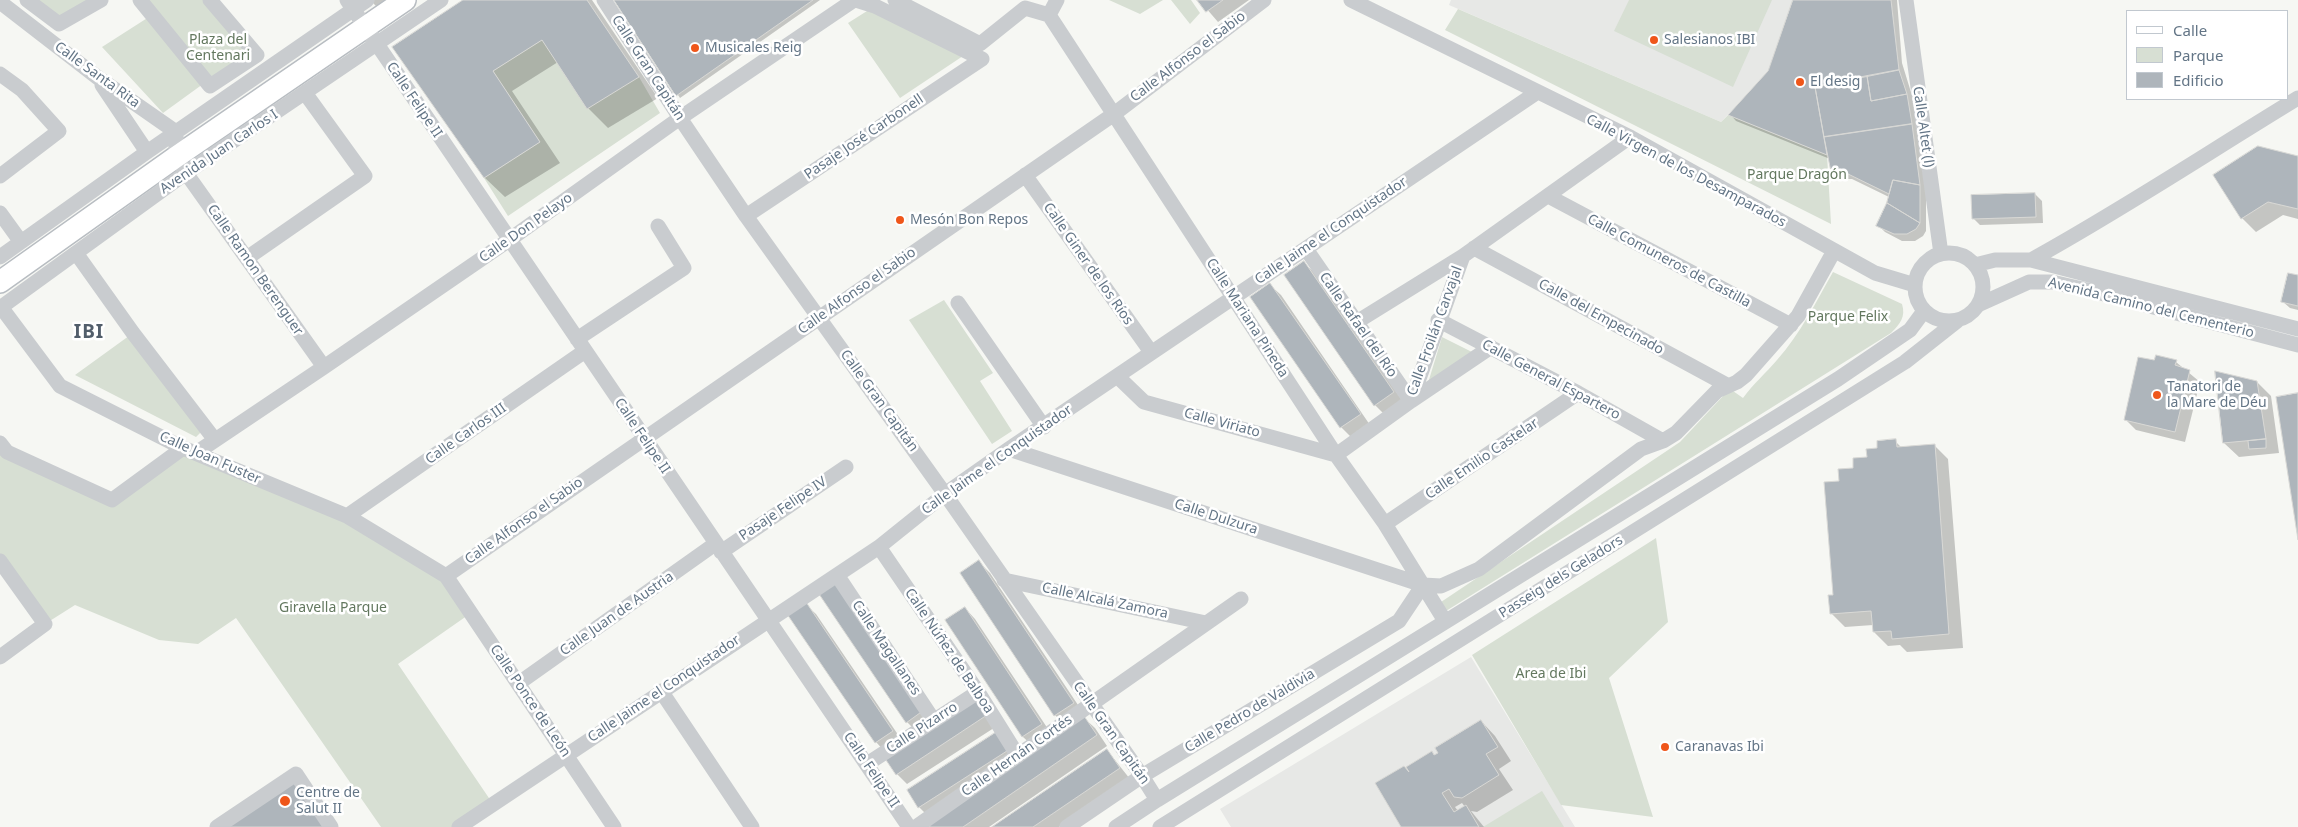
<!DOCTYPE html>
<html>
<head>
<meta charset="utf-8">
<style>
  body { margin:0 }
  #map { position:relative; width:2298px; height:827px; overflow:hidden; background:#f6f7f3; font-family:"Noto Sans",sans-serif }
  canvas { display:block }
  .legend { position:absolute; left:2126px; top:10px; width:162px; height:90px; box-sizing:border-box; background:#fff; border:1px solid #c1c8cf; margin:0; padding:6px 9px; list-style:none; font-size:15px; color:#637586 }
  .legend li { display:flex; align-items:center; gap:10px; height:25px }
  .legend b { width:25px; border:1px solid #c1c8cf }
</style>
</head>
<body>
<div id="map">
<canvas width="2298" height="827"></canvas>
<ul class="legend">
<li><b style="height:6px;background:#fff"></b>Calle</li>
<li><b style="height:14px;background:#d7dfd3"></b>Parque</li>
<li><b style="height:14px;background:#aeb5bb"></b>Edificio</li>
</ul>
</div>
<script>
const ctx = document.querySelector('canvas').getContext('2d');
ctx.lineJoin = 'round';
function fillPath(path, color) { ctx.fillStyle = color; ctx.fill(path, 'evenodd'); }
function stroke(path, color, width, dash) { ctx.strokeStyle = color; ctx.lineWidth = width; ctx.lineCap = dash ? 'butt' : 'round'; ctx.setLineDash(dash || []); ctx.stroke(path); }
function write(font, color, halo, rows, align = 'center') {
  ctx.font = font + ' "Noto Sans",sans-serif'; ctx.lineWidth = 5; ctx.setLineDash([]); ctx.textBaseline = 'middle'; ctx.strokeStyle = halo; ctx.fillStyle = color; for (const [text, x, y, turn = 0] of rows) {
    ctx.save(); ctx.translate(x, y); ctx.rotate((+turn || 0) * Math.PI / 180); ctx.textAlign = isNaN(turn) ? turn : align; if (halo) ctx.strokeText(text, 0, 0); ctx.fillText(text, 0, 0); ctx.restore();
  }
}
fillPath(new Path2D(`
  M 1451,0 L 1793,0 L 1768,71 L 1721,122 L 1449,5 Z
  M 1471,657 L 1575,827 L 1231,827 L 1220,809 Z`), '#e7e8e6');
fillPath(new Path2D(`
  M 33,0 L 93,0 L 59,21 Z
  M 144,0 L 210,0 L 257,55 L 214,84 Z
  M 1109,0 L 1163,0 L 1140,14 Z
  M 1171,0 L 1191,0 L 1200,13 L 1190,24 Z
  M 1629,0 L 1772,0 L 1733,87 L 1614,31 Z
  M 875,6 L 966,54 L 900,98 L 848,23 Z
  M 1458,9 L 1721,122 L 1728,115 L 1827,155 L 1831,224 L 1445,30 Z
  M 152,15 L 203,84 L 163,113 L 102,47 Z
  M 542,40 L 639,77 L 660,113 L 508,216 L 484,178 L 540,142 L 493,71 Z
  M 1833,272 L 1902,304 C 1906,317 1900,324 1891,333 L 1446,611 L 1441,602 L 1680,442 L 1724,395 L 1733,391 L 1743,398 C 1753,384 1766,373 1777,360 C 1800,334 1816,302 1833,272 Z
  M 944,300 L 993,373 L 980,381 L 1012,431 L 992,444 L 909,320 Z
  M 133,333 L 205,428 L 196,437 L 75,375 Z
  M 1442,337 L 1472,352 L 1428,383 Z
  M 0,443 L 112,500 L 183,448 L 347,516 L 446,576 L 471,613 L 398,664 L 493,804 L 459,827 L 381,827 L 236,618 L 198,644 L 159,640 L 75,605 L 45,624 L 0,560 Z
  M 1656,538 L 1668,622 L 1609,678 L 1653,817 L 1561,805 L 1472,655 Z
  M 1542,791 L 1564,827 L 1483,827 Z`), '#d7dfd3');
fillPath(new Path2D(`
  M 370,0 L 394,0 L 380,10 Z
  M 465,0 L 592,0 L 658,98 L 608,128 L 588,108 L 558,62 L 512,91 L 560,163 L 505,197 L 484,177 Z
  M 616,0 L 820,0 L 680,98 Z
  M 1199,0 L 1249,0 L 1218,22 Z
  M 1794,0 L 1897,0 L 1902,63 L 1914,102 L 1926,193 L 1926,231 L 1923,236 L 1915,241 L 1902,241 L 1885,232 L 1878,225 L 1889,197 L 1852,179 L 1839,179 L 1832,171 L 1830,159 L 1736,121 L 1730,114 L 1769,71 Z
  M 2298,157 L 2298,219 L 2283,215 L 2256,232 L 2242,218 Z
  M 2035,194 L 2042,201 L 2043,223 L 1980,225 L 1973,218 Z
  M 1304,263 L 1315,273 L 1404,403 L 1386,416 L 1375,405 L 1285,276 Z
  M 2298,277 L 2298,310 L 2290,308 L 2282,301 Z
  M 1270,285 L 1281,295 L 1370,425 L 1352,438 L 1341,427 Z
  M 2155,362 L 2176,362 L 2200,382 L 2185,442 L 2136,430 L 2125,419 Z
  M 2257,382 L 2271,396 L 2279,453 L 2239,457 L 2224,443 Z
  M 1895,441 L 1902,448 L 1934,445 L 1948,459 L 1963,648 L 1907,652 L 1900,645 L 1888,646 L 1874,632 L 1873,625 L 1845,627 L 1831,613 L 1834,596 L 1841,482 L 1879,449 Z
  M 979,562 L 990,573 L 1084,714 L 1066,726 L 1055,715 Z
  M 821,594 L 934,722 L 918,733 L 907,722 Z
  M 805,604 L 816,614 L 903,742 L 886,753 L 876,742 Z
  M 965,608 L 975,619 L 1052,735 L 1034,747 L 1023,737 L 946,621 Z
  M 975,699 L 997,726 L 907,784 L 897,774 Z
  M 1084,718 L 1095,728 L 1107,746 L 989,827 L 932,827 L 930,818 L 919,807 L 1009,743 L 1020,761 Z
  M 1481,721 L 1495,736 L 1511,761 L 1499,769 L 1513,790 L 1477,812 L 1471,811 L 1484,827 L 1403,827 L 1411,775 L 1432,753 L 1435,756 ZM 1462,803 L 1465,807 L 1458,811 L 1455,807 Z
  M 1107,750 L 1130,779 L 1059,827 L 994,827 Z`), '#0003');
const building = new Path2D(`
  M 463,0 L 587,0 L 639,77 L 587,109 L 542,40 L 493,71 L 540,142 L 484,178 L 392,47 Z
  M 614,0 L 813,0 L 676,96 Z
  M 1197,0 L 1223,0 L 1206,12 Z
  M 1793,0 L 1891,0 L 1899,70 L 1815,87 L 1827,155 L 1728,115 L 1768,71 Z
  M 1899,70 L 1907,94 L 1871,101 L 1867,76 Z
  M 1867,76 L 1871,101 L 1907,94 L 1912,124 L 1824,137 L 1815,87 Z
  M 1912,124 L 1920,185 L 1893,180 L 1889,194 L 1844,172 L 1831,172 L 1824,137 Z
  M 2258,146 L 2298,156 L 2298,209 L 2268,202 L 2241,219 L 2213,175 Z
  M 1893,180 L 1920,185 L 1920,223 L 1887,203 Z
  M 2035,193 L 2036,217 L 1972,219 L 1971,195 Z
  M 1887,203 L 1920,223 L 1916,229 L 1907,234 L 1894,234 L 1876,226 Z
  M 1304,261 L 1394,392 L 1374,406 L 1284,275 Z
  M 2288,273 L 2298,275 L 2298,306 L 2281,302 Z
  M 1270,283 L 1361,414 L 1340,428 L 1250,297 Z
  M 2156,355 L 2177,360 L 2175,365 L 2190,370 L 2175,432 L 2124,420 L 2138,357 L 2154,360 Z
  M 2215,371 L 2257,381 L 2266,439 L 2223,443 Z
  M 2298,393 L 2298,540 L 2276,397 Z
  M 1896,439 L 1897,447 L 1935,444 L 1949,634 L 1892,639 L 1891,631 L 1873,632 L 1871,611 L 1830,614 L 1828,595 L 1833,595 L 1824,482 L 1839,481 L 1838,469 L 1853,468 L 1853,458 L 1867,457 L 1866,449 L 1877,448 L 1877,441 Z
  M 2266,439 L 2266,448 L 2249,449 L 2248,441 Z
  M 979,560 L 1074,703 L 1054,716 L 960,573 Z
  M 837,582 L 924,710 L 906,723 L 819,594 Z
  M 806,602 L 893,731 L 875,743 L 787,614 Z
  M 965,607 L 1042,724 L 1022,737 L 945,620 Z
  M 976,698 L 987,715 L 896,775 L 884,757 Z
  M 1084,716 L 1097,735 L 963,827 L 930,827 L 928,823 Z
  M 1481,720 L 1498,747 L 1486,754 L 1499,775 L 1462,798 L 1454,797 L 1449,789 L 1442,793 L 1454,812 L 1466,805 L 1479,827 L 1401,827 L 1375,783 L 1404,766 L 1409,772 L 1406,767 L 1432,751 L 1434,755 L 1438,753 L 1435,748 Z
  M 998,731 L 1010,749 L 918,808 L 907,790 Z
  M 1107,749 L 1120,768 L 1033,827 L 992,827 Z
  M 296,774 L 331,827 L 217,827 Z`);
fillPath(building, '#aeb5bb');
stroke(building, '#d8d8d5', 1);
const secondary = new Path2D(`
  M 0,282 L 176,157 L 405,0`);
stroke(secondary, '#b8bdc2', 24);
stroke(new Path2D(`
  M 27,0 L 59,24 L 101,0
  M 140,0 L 210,86 L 257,55 L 210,0
  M 347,0 L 909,827
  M 604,0 L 680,118 L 746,216 L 945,494 L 1142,776 L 1157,800
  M 856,0 L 875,6 L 982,59
  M 895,0 L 980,44 L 1025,8 L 1049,15
  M 1351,0 L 1630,137 L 1875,273 L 1915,285
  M 1906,0 L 1941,254
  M 0,2 L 97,77 L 176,132 L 176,157 L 186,173 L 324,367
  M 1049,15 L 1336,455 L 1385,524 L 1445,621
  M 1049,15 L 1057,0
  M 0,74 L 22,90 L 59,131 L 0,176
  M 102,85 L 147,152
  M 1025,175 L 1151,352
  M 1548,196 L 1791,325
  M 0,213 L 21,242
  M 746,216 L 982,59
  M 1474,248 L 1727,385
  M 1306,249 L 1411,401 L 1491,347
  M1915 287a34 34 0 1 1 68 0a34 34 0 1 1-68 0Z
  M 76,253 L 133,333 L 215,440
  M 0,257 L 147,152 L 367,0
  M 247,258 L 365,176 L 305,93
  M 2031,260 C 2122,210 2209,152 2298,98
  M 1975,265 L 1995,260 L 2031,260 L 2298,329
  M 958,303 L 1044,427
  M 1978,305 L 2029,282 L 2052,282 L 2104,294 L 2298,345
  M 1,307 L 60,386 L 183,448 L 347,516 L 446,576 L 614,827
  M 0,308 L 186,173 L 441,0
  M 1438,320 L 1578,393 L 1663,441
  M 1355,323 L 1463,256
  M 577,339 L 684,268 L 658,226
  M 1117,376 L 1144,402 L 1336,455 L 1411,401 L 1463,256 L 1630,137
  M 0,443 L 7,452 L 112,500 L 183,448
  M 1009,449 L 1423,585 L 1441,586 L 1479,569 L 1641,449 L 1663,441 L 1676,433 L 1717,391 L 1737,382 L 1746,375 L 1798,316 L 1834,251
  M 196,453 L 324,367 L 509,240 L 680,118 L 854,0
  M 347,516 L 585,351
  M 1385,524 L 1578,393
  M 879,547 L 978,692 L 1018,756
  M 721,552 L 846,467
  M 0,561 L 45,624 L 0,657
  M 837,575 L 934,721
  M 446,576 L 1114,114 L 1264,0
  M 1004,580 L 1206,623
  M 519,683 L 715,544
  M 661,691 L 752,827
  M 867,764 L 978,692
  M 217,827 L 296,774 L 331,827
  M 459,827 L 879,547 L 945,494 L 1009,449 L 1536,93
  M 916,827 L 1241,599
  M 1067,827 L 1142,776 L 1399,621 L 1423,585
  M 1116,827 L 1157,800 L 1838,379 L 1910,330 L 1924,311
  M 1160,827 L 1905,362 L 1957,321`), '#c9cccf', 15);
stroke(secondary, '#fff', 21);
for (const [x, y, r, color] of [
  [1654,40,5,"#ef561a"],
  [695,48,5,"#ef561a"],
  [1800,82,5,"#ef561a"],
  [900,220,5,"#ef561a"],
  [2157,395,5,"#ef561a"],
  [1665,747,5,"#ef561a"],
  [285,801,6,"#ef561a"]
]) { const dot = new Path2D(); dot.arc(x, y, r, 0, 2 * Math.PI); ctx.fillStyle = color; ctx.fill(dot); stroke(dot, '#fff', 2); }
write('14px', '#63785f', '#fff', [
  ["Plaza del",218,40],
  ["Centenari",218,56],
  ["Parque Dragón",1797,175],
  ["Parque Felix",1848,317],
  ["Giravella Parque",333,608],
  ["Area de Ibi",1551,674]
]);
write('14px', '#637586', '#fff', [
  ["Salesianos IBI",1664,40],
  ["Musicales Reig",705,48],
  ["El desig",1810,82],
  ["Mesón Bon Repos",910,220],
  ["Tanatori de",2167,387],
  ["la Mare de Déu",2167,403],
  ["Caranavas Ibi",1675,747],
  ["Centre de",296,793],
  ["Salut II",296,809]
], 'left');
write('14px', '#637586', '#fff', [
  ["Calle Alfonso el Sabio",1188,57,-37],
  ["Calle Gran Capitán",648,68,57],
  ["Calle Santa Rita",97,75,36],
  ["Calle Felipe II",414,100,56],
  ["Calle Altet (l)",1923,127,82],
  ["Pasaje José Carbonell",864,137,-34],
  ["Avenida Juan Carlos I",219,152,-34],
  ["Calle Virgen de los Desamparados",1686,171,28],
  ["Calle Don Pelayo",526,228,-35],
  ["Calle Jaime el Conquistador",1331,231,-34],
  ["Calle Comuneros de Castilla",1669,261,28],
  ["Calle Giner de los Ríos",1088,264,55],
  ["Calle Ramon Berenguer",255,270,55],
  ["Calle Alfonso el Sabio",857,291,-35],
  ["Avenida Camino del Cementerio",2151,308,14],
  ["Calle del Empecinado",1601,317,29],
  ["Calle Mariana Pineda",1247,318,57],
  ["Calle Rafael del Río",1358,325,55],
  ["Calle Froilán Carvajal",1435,331,-70],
  ["Calle General Espartero",1551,380,28],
  ["Calle Gran Capitán",879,401,54],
  ["Calle Viriato",1222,423,15],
  ["Calle Carlos III",466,434,-35],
  ["Calle Felipe II",642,436,56],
  ["Calle Joan Fuster",210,458,24],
  ["Calle Emilio Castelar",1482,459,-34],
  ["Calle Jaime el Conquistador",997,460,-35],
  ["Pasaje Felipe IV",783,509,-34],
  ["Calle Dulzura",1216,517,18],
  ["Calle Alfonso el Sabio",524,521,-35],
  ["Passeig dels Geladors",1561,577,-32],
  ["Calle Alcalá Zamora",1105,601,12],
  ["Calle Juan de Austria",617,614,-35],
  ["Calle Magallanes",886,648,56],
  ["Calle Núñez de Balboa",949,651,56],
  ["Calle Jaime el Conquistador",664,689,-34],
  ["Calle Ponce de León",530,701,56],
  ["Calle Pedro de Valdivia",1250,711,-31],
  ["Calle Pizarro",922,728,-33],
  ["Calle Gran Capitán",1111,733,55],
  ["Calle Hernán Cortés",1017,756,-35],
  ["Calle Felipe II",871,770,56]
]);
ctx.letterSpacing = '1px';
write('bold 19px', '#525e6b', '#fff', [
  ["IBI",89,333]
]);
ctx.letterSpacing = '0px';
</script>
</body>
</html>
